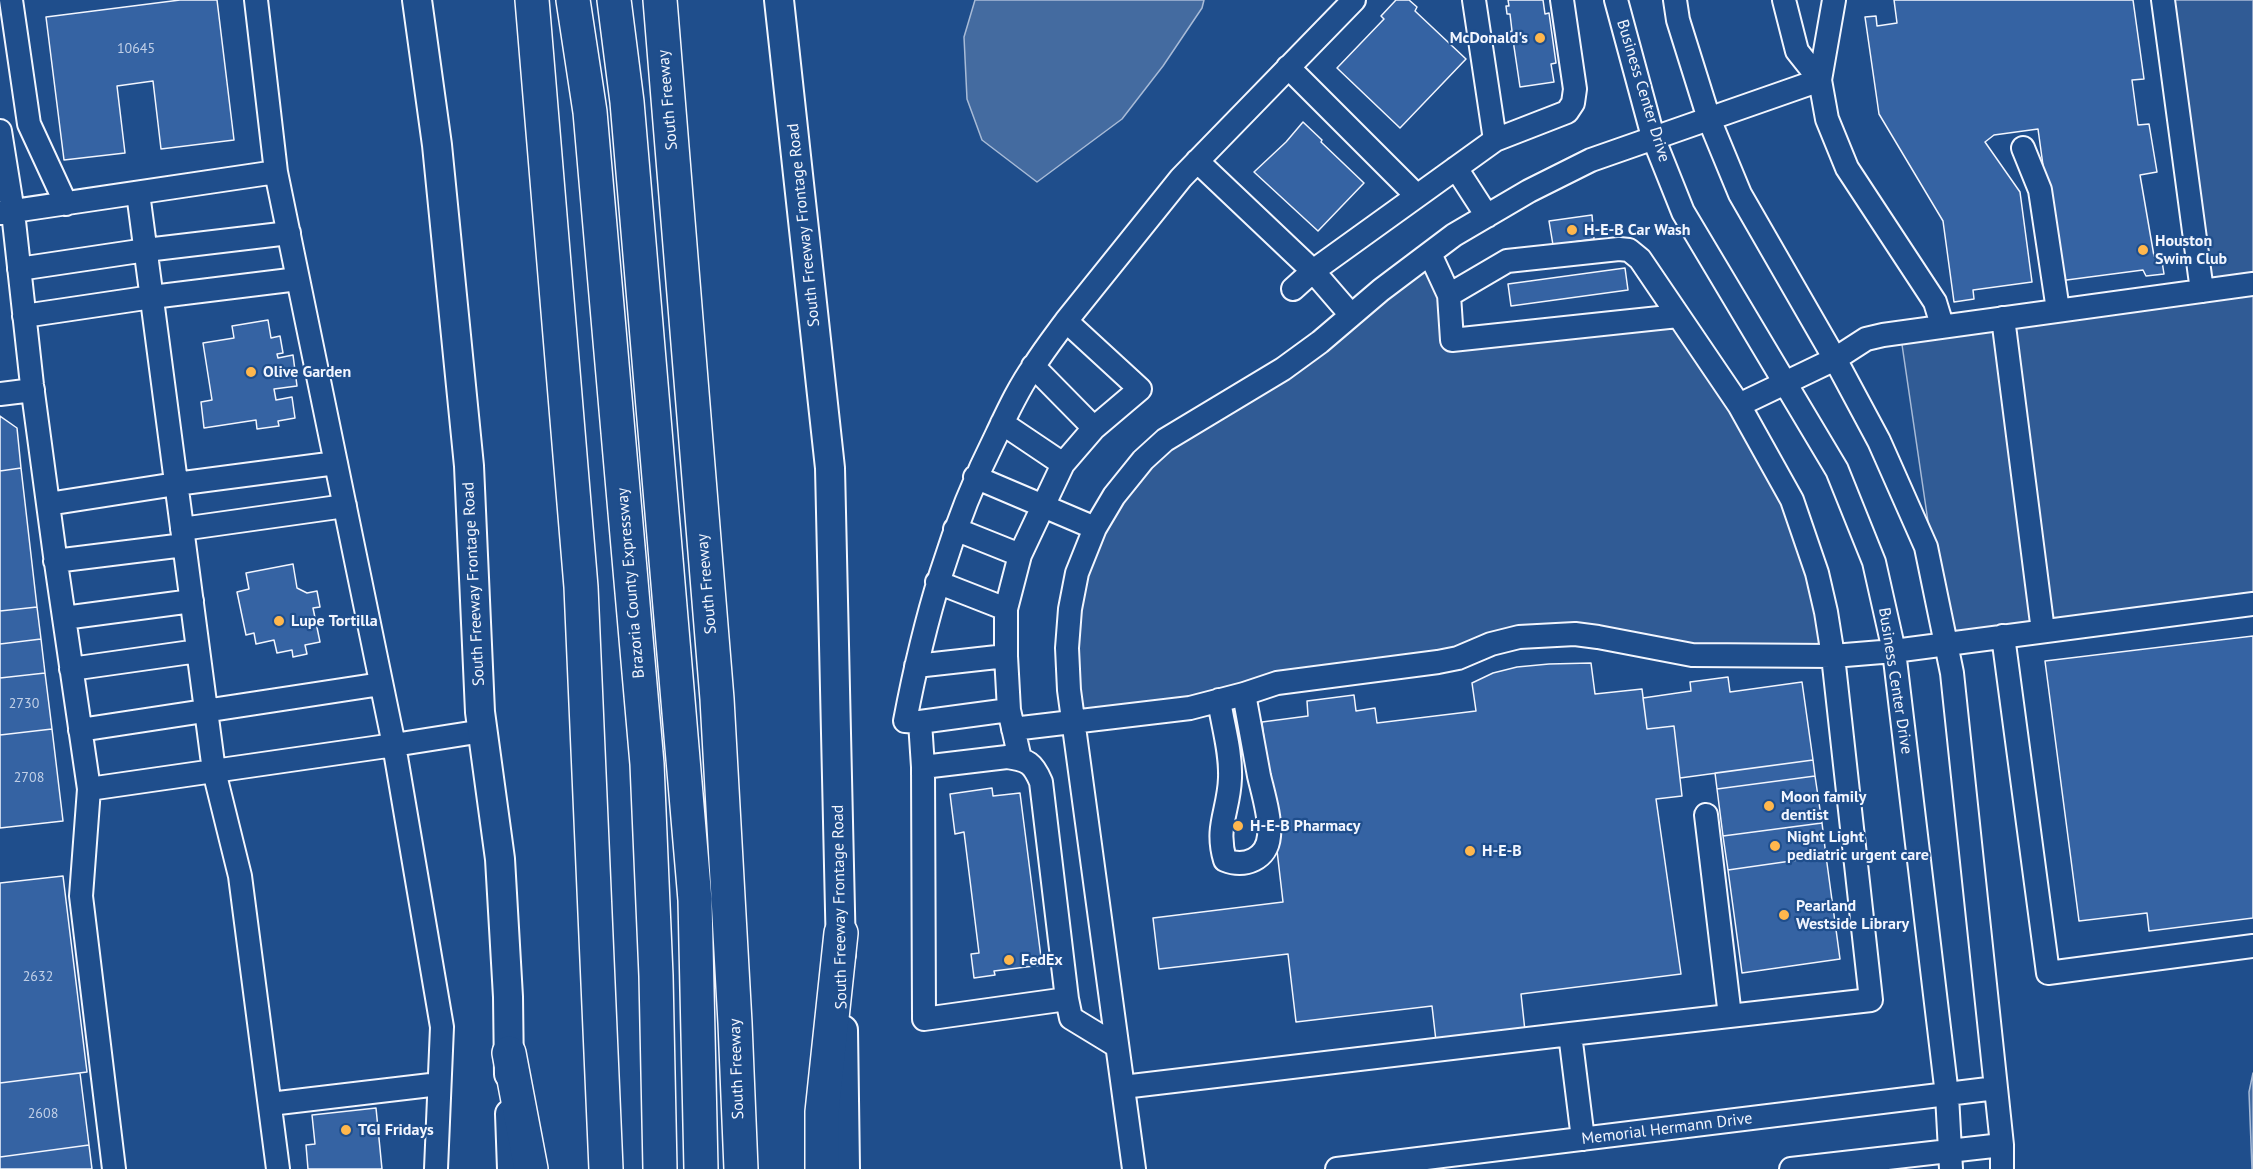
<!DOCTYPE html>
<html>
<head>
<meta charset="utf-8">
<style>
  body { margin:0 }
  canvas { display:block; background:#1f4e8c }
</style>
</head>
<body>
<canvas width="2253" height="1169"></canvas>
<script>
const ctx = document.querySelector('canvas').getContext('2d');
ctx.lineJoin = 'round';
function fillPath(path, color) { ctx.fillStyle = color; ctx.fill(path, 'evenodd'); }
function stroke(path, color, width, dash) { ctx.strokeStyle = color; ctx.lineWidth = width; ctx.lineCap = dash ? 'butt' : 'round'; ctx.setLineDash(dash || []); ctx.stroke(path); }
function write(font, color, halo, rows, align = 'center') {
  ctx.font = font + ' "PT Sans",sans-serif'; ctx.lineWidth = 4.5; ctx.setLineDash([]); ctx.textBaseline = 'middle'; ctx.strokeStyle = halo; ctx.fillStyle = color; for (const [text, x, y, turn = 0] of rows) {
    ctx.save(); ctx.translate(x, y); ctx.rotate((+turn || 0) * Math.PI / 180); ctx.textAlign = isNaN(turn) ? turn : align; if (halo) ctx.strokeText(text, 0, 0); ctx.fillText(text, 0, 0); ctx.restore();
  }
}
const built = new Path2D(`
  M 2164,0 L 2253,0 L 2253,604 L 1946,644 L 1900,331 L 2202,291 Z
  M 1430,254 L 1453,340 L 1678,316 L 1792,500 L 1833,656 L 1519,637 L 1074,722 L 1070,609 L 1095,528 L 1165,440 Z`);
fillPath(built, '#305b95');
stroke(built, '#a8bbd7', 1.5);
const water = new Path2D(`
  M 975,0 L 1204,0 L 1202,8 L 1163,66 L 1122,119 L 1037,182 L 982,140 L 967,99 L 964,37 Z
  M 2253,1073 L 2253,1169 L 2252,1169 L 2249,1092 Z`);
fillPath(water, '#446ba0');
stroke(water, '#a8bbd7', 1.5);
const building = new Path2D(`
  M 180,0 L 217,0 L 234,140 L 161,149 L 153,81 L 117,86 L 125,153 L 64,160 L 46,17 Z
  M 1396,0 L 1409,0 L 1417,7 L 1415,11 L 1466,59 L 1400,128 L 1337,68 L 1384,19 L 1381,16 Z
  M 1508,0 L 1543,0 L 1545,14 L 1549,13 L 1556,63 L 1551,64 L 1554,82 L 1520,87 L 1513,40 L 1510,40 L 1509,32 L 1512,31 L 1510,14 L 1507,14 L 1506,6 L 1509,6 Z
  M 1894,0 L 2133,0 L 2144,79 L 2132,80 L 2138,125 L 2149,124 L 2157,172 L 2140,175 L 2154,256 L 2161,255 L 2164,274 L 2146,276 L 2143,270 L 2059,281 L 2038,129 L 1994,135 L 1985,142 L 2020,192 L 2032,282 L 1973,290 L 1974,299 L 1954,302 L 1943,221 L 1879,114 L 1865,17 L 1876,16 L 1877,26 L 1897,23 Z
  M 1303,122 L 1322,140 L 1321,142 L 1364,183 L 1318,231 L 1254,172 L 1286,142 Z
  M 1592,215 L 1594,239 L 1553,245 L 1549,221 Z
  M 1625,268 L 1628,290 L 1511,306 L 1508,284 Z
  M 268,320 L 271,338 L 280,336 L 283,353 L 277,354 L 278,358 L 293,355 L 297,386 L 274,389 L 276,400 L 292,397 L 295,418 L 278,421 L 279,426 L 257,429 L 256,420 L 204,428 L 201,402 L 212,400 L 203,343 L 234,338 L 232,326 Z
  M 0,416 L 17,428 L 21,468 L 0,471 Z
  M 21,468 L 37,607 L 0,611 L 0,471 Z
  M 293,564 L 297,588 L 307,593 L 317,591 L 320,607 L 313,608 L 320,642 L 305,645 L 307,654 L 293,657 L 292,650 L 277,653 L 274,640 L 256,644 L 254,633 L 246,635 L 237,592 L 249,589 L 246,573 Z
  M 37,607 L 41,639 L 0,644 L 0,611 Z
  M 2253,636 L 2253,918 L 2149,931 L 2147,913 L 2079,921 L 2045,661 Z
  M 41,639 L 45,673 L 0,678 L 0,644 Z
  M 1591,663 L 1595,694 L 1642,689 L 1647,729 L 1674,726 L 1682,796 L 1656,799 L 1681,974 L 1521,994 L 1525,1031 L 1436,1041 L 1432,1006 L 1296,1022 L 1288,954 L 1159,969 L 1153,918 L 1283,902 L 1262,722 L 1308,716 L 1307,701 L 1354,695 L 1356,711 L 1375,708 L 1377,723 L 1476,711 L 1472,683 L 1493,673 L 1517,667 L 1549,664 Z
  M 45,673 L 52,729 L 0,735 L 0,678 Z
  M 1728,677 L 1730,692 L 1802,682 L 1813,760 L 1680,778 L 1674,726 L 1647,729 L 1643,698 L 1691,691 L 1690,682 Z
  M 52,729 L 63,821 L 0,828 L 0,735 Z
  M 1813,760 L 1815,776 L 1717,789 L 1715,773 Z
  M 1815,776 L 1822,823 L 1723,836 L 1717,789 Z
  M 992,788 L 993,796 L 1020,793 L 1042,965 L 994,971 L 995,975 L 974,978 L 971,954 L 979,953 L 964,832 L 955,834 L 950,794 Z
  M 1822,823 L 1826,856 L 1728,870 L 1723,836 Z
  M 1826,856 L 1840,959 L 1742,973 L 1728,870 Z
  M 63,876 L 87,1072 L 0,1083 L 0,883 Z
  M 80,1073 L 89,1145 L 0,1157 L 0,1083 Z
  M 376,1108 L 382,1169 L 308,1169 L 306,1145 L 315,1144 L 312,1115 Z
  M 89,1145 L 92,1169 L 0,1169 L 0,1157 Z`);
fillPath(building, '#3563a3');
stroke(building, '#f2f6ff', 1.5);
const minor = new Path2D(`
  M 11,0 L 29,124 L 66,204
  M 1474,0 L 1495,140
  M 1616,0 L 1653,137 L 1683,212 L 1837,470 L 1874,562 L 1894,651 L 1947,1095 L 1951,1169
  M 1675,0 L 1678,20 L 1709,119 L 1740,194 L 1835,359 L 1879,441 L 1926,547 L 1952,673 L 1996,1088 L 2002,1145 L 2002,1169
  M 1834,0 L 1820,80 L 1827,119 L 1847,168 L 1935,302 L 1942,325
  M 2163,0 L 2202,291
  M 1288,67 L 1417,196
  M 0,131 L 13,212 L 32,385 L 55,556 L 89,789 L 81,896 L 114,1169
  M 2023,148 L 2040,190 L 2058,310
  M 1197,161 L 1313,271 L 1351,315
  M 1456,168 L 1487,216
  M 138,193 L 214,771 L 240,876 L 278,1169
  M 0,213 L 276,172
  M 1430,254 L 1449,295 L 1452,340 L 1678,316
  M 19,269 L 146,250 L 289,233
  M 1293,289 L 1313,271 L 1495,140 L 1567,112 L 1573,103 L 1575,89 L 1562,0
  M 1449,295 L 1507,261 L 1619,249 L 1629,250 L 1640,259 L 1739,405 L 1792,500 L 1817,573 L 1826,612 L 1833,656 L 1871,1000 L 1570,1034 L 1583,1139
  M 24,316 L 152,297 L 298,279
  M 2003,318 L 2043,631
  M 1066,321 L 1181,178 L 1354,0
  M 1033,366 L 1094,428
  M 0,394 L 33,390
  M 1739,405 L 1835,359 L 1866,339 L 1883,335 L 2253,284
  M 1002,423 L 1063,464
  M 975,477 L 1095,528
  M 48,504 L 176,484 L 336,463
  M 182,529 L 345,506
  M 955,529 L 1020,555
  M 55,561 L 184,545
  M 937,582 L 1006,609
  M 64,618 L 192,601
  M 2003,636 L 2048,973 L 2253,946
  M 916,666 L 1006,656
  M 71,669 L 198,651
  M 1219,700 C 1223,727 1231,751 1230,778 C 1229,811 1215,826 1225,860 C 1245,868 1267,859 1269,836 C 1271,819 1263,793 1259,776 C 1254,749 1249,721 1244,694
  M 1009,710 L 920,722 L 905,721 C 924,621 951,525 997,434 C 1008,411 1019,387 1034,366 C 1044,350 1055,336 1066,321 L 1140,389 L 1094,428 L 1063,464 L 1020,555 L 1006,609 L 1006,656 L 1009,710 L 1020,759
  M 920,722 L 923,767 L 924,1019 L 1067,999
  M 1013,729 L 1190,708 L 1244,694 L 1277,683 L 1438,662 L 1458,658 L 1491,644 L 1519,637 L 1575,634 L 1598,637 L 1692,655 L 1833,656 L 1894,651 L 2253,604
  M 80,730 L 381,684
  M 923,767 L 1007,757 C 1028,760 1033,763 1041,782 L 1067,999 L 1071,1018 L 1117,1046
  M 89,789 L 394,745 L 276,172 L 256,0
  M 1706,815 L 1730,1016
  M 1123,1087 L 1570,1034
  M 270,1104 L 439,1084
  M 436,1169 L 442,1027 L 394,745 L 483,731
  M 1134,1169 L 1069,690 L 1067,648 L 1070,609 L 1077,573 L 1095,528 L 1114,496 L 1143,460 L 1165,440 L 1283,369 L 1320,342 L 1381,290 L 1454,235 L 1529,191 L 1591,160 L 1820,80 L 1797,51 L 1784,0
  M 1337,1169 L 1996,1088
  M 1791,1169 L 2002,1145`);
const major = new Path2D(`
  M 417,0 L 437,145 L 469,466 L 480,712 L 500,859 L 508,997 L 509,1074
  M 779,0 L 830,468 L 841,954
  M 843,1030 L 845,1169
  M 510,1114 L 512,1169`);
const highway = new Path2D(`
  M 532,0 L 581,587 L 606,1169
  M 573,0 L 590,112 L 647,764 L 656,976 L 660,1169
  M 614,0 L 627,102 L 695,900 L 701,1169
  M 660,0 L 717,699 L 735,1023 L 741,1169
  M 509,1053 L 531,1169
  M 822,1169 L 822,1112 L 841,933`);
stroke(minor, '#f2f6ff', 26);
stroke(major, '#f2f6ff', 32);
stroke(highway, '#f2f6ff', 36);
stroke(minor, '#1f4e8c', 22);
stroke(major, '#1f4e8c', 28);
stroke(highway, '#1f4e8c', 33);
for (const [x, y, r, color] of [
  [1540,38,6,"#ffb74d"],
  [1572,230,6,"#ffb74d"],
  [2143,250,6,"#ffb74d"],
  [251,372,6,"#ffb74d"],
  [279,621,6,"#ffb74d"],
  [1769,806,6,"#ffb74d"],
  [1238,826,6,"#ffb74d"],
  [1775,846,6,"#ffb74d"],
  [1470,851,6,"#ffb74d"],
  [1784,915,6,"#ffb74d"],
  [1009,960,6,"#ffb74d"],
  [346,1130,6,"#ffb74d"]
]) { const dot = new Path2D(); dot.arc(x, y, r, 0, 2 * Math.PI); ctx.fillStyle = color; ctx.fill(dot); stroke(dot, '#1f4e8c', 2); }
write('14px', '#c3d1e8', null, [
  ["10645",136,49],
  ["2730",24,704],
  ["2708",29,778],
  ["2632",38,977],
  ["2608",43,1114]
]);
write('bold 16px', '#f2f6ff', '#1f4e8c', [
  ["McDonald's",1528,38,"right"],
  ["H-E-B Car Wash",1584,230],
  ["Houston",2155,241],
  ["Swim Club",2155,259],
  ["Olive Garden",263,372],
  ["Lupe Tortilla",291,621],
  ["Moon family",1781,797],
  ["dentist",1781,815],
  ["H-E-B Pharmacy",1250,826],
  ["Night Light",1787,837],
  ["pediatric urgent care",1787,855],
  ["H-E-B",1482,851],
  ["Pearland",1796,906],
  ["Westside Library",1796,924],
  ["FedEx",1021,960],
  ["TGI Fridays",358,1130]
], 'left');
write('16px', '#f2f6ff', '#1f4e8c', [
  ["Business Center Drive",1643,91,73],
  ["South Freeway",668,100,-95],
  ["South Freeway Frontage Road",804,225,-96],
  ["Brazoria County Expressway",631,583,-95],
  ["South Freeway Frontage Road",474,584,-93],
  ["South Freeway",707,584,-95],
  ["Business Center Drive",1895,681,81],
  ["South Freeway Frontage Road",840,907,-91],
  ["South Freeway",737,1069,-92],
  ["Memorial Hermann Drive",1667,1129,-7]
]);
</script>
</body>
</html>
